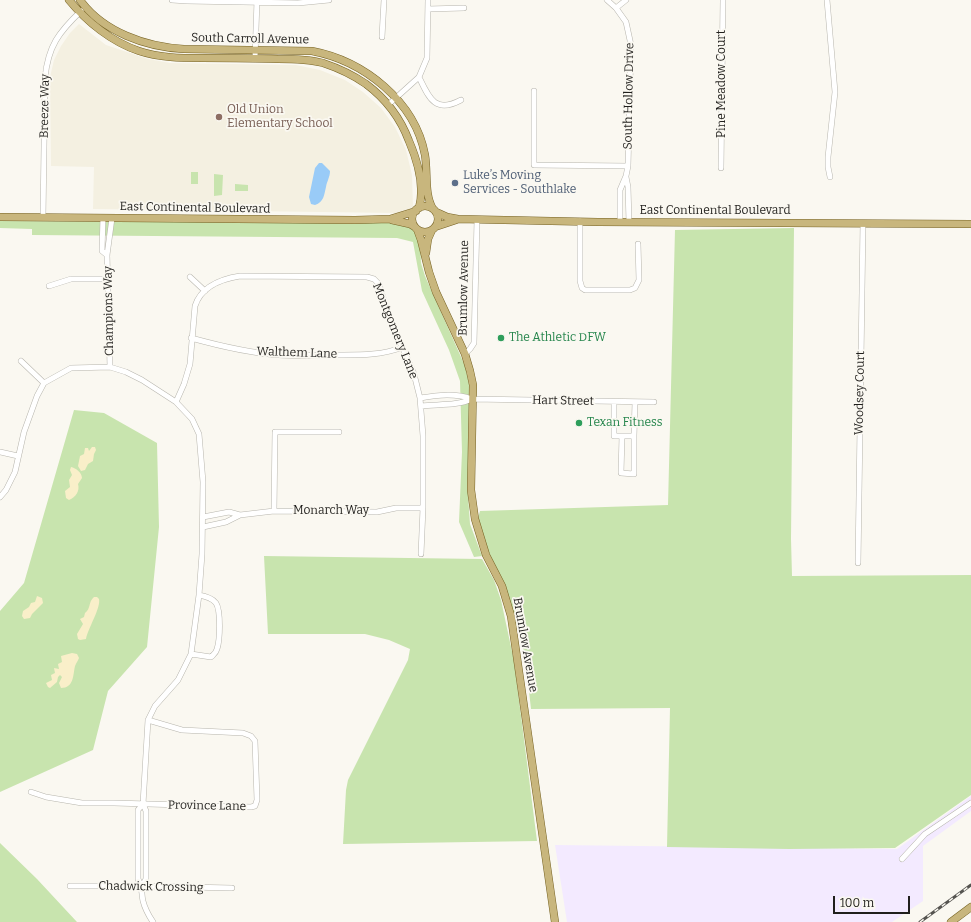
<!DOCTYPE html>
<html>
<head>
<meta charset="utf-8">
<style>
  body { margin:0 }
  #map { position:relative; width:971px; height:922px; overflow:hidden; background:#faf8f1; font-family:Bitter,serif }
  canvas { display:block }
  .scale { position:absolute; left:833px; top:896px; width:77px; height:18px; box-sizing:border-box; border:2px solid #201f1c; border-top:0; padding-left:5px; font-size:12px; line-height:14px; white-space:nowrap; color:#201f1c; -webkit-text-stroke:3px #faf8f1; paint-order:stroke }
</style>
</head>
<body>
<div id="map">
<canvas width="971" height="922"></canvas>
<div class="scale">100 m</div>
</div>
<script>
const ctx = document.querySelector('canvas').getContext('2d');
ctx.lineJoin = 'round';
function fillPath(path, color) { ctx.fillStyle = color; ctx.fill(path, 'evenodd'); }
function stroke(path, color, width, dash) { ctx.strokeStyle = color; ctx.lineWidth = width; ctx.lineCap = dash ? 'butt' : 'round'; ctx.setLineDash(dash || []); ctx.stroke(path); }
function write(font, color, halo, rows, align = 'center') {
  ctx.font = font + ' Bitter,serif'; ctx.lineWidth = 3.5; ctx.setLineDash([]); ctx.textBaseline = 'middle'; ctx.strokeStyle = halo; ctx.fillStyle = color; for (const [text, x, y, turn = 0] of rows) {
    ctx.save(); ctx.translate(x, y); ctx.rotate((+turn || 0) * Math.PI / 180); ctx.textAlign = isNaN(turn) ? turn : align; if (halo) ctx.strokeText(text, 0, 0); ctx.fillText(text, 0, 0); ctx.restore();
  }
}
fillPath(new Path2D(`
  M 79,24 L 106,45 L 148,59 L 170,63 L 296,65 L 320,70 L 345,80 L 363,92 L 381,108 L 395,127 L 406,150 L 412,175 L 413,208 L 397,213 L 93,209 L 94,167 L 51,166 L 50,77 L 54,60 L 61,46 L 70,33 Z`), '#f4f0e1');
fillPath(new Path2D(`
  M 971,796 L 971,811 L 923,846 L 923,901 L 892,922 L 567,922 L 555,845 L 897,849 Z`), '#f3eaff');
fillPath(new Path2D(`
  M 191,172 L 198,172 L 198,184 L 191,184 Z
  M 214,174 L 223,175 L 222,195 L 214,196 Z
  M 235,184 L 248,185 L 248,191 L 235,191 Z
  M 0,221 L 398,223 L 409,226 L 415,231 L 420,241 L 421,263 L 425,276 L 465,366 L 469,384 L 468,496 L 470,524 L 482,556 L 474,557 L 459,522 L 462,452 L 460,381 L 449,350 L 422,291 L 413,242 L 397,238 L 32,235 L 32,229 L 0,228 Z
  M 794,228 L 791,539 L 792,576 L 971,575 L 971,795 L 895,848 L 789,849 L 667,847 L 670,708 L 531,709 L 525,656 L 506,588 L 484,543 L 478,518 L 480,511 L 668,505 L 675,230 Z
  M 74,410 L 104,413 L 157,443 L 159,527 L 147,647 L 108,691 L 93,750 L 0,792 L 0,611 L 24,583 Z
  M 264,556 L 482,559 L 494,580 L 501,600 L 514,661 L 537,841 L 343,844 L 346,790 L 348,780 L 408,660 L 410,649 L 389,640 L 365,634 L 268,634 Z
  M 0,843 L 37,879 L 77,922 L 0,922 Z`), '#c8e4ae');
fillPath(new Path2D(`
  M 92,447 L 95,447 L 96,450 L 94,454 L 93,461 L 88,464 L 85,470 L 81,471 L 78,466 L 80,456 L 84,454 L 85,448 L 88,448 L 89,451 Z
  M 71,467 C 76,468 82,473 82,478 L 78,484 C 80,491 76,497 69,500 L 66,498 L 65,491 L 70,487 L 69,480 L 72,475 L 70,470 Z
  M 37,596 L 42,598 L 43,603 L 32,614 L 30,618 L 24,619 L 22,616 L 23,611 L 29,607 L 31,603 L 35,602 Z
  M 94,597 L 97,597 L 99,599 C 101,608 88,628 86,639 L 80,640 L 78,639 L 77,634 L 83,624 L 80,619 L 84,617 L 85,613 C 91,609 88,602 94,597 Z
  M 72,653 L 77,654 L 79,658 C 78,661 76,663 75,666 C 73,675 74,688 61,688 L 59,683 L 62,677 L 60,675 L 58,677 L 57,682 L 50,688 L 48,687 L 46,683 L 52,680 L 51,675 L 55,673 L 54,668 L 59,669 L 58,664 L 62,662 L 61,656 Z`), '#f9efc9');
fillPath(new Path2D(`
  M 319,163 L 322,163 L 330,171 C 330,177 327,181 326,187 C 324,195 324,202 315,205 L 311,204 L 309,197 L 315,168 Z`), '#99cbf7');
const minor = new Path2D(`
  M 172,0 L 187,1 L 298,3 L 329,0
  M 607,0 L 616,8 L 626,22 L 631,45 L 628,166 L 626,176 L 620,190 L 620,222
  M 827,0 L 835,92 L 828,157 L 828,167 L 830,177
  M 616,8 L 626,0
  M 428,9 L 464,8
  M 382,37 L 384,0
  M 255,58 L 257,0
  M 419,77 C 429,98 435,114 461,100
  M 534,91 L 534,165 L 628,166
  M 388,105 L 419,77 L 427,58 L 428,0
  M 721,168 L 723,0
  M 626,177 L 628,187 L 629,222
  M 43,217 L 45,78 C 48,46 59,32 81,11
  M 103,218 L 102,251 L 107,255
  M 580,221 L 580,281 L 582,288 L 585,290 L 630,290 L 635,288 L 639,280 L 638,244
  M 190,277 L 205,291
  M 49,286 L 71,279 L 108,279
  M 191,338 C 220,346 249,353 279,355 C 297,356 315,355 334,355 C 358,355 380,356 403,347
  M 465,354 L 470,349 L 474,343 L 477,220
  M 21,361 L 44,383
  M 110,367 L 107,255 L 112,218
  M 420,398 C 438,395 455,393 472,399 L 654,402
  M 176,402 L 184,384 L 190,364 L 195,306 C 201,287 221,279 240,276 L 367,277 L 374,279 L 379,284 L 388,314 L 414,374 L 420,398 L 423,436 L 423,508 L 421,554
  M 614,402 L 614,436 L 634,436 L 635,402
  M 421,406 C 438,404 457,406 472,399
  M 622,436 L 621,473 L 634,474 L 634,436
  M 0,452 L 18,456
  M 0,497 L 6,490 L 15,472 L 24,432 L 37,396 L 44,383 L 71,368 L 110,367 L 126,372 L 142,380 L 176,402 L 192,419 L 199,434 L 203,482 L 202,554 L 199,595 L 191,654 L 178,680 L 155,706 L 148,720 L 143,804 L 138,810 L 138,879 C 143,888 141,892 143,901 C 145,909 149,916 153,922
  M 274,511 L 275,432 L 339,432
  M 203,517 L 229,512 L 240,515
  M 203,527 L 226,522 L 240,515 L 274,511 L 377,512 L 396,508 L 423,508
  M 858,563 L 863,223
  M 191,654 L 211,657 C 214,654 216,653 217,649 C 220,640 221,611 216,603 C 212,598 205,596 199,595
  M 31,792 L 46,797 L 82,803 L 114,803 L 251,807 L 255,806 L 257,800 L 255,741 L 251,736 L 243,733 L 182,730 L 148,720
  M 902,859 L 925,834 L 971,803
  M 70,886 L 142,886 L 232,888
  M 142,886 L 146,879 L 146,811 L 143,804`);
const major = new Path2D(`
  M 69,0 C 87,22 112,42 139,51 C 160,58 181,58 202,58 C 227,58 252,58 278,59 C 292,59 308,59 323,63 C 338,68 353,75 366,84 C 386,99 400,117 409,141 C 418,162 425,186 419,208
  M 80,0 C 103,32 146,47 184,49 L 312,51 C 364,61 415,101 425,155 C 428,173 424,194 433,209
  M412 219a13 13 0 1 1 26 0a13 13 0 1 1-26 0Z
  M 436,212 L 447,217 L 458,219 L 598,222 L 971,224
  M 0,217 L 355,220 L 390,219 L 416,211
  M 392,220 L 410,224 L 415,227
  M 435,227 L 456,220
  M 417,229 L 421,240 L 429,272 L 436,292 L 465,354 L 470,371 L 473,385 L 471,490 L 475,519 L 486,555 L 502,586 L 511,616 L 555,922
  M 426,253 L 428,239 L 432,230
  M 951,922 L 971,907`);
stroke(minor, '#b7b5ad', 6);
stroke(major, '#766223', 8);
stroke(minor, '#fff', 5);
stroke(major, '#c8b67d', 7);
const rail = new Path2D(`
  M 920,922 L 971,885`);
stroke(rail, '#555450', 3);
stroke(rail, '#faf8f1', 1.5, [4.5]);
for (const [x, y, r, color] of [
  [219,117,4,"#8d6e63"],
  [455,183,4,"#5c6f8a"],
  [501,338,4,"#2e9e5b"],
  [579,423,4,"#2e9e5b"]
]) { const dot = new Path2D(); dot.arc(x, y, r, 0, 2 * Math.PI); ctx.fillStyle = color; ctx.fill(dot); stroke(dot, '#faf8f1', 1.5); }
write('12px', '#201f1c', '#faf8f1', [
  ["South Carroll Avenue",250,39,1],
  ["Pine Meadow Court",722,84,-90],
  ["South Hollow Drive",629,96,-89],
  ["Breeze Way",45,106,-89],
  ["East Continental Boulevard",195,208,1],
  ["East Continental Boulevard",715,211],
  ["Brumlow Avenue",464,288,-89],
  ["Champions Way",109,311,-91],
  ["Montgomery Lane",395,331,68],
  ["Walthem Lane",297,353,2],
  ["Woodsey Court",860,393,-89],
  ["Hart Street",563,401,1],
  ["Monarch Way",331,511],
  ["Brumlow Avenue",525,645,80],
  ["Province Lane",207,806,1],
  ["Chadwick Crossing",151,887,1]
]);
write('12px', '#785e54', '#faf8f1', [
  ["Old Union",227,110],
  ["Elementary School",227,124]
], 'left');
write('12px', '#4e5e75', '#faf8f1', [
  ["Luke’s Moving",463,176],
  ["Services - Southlake",463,190]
], 'left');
write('12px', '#27864d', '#faf8f1', [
  ["The Athletic DFW",509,338],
  ["Texan Fitness",587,423]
], 'left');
</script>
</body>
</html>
